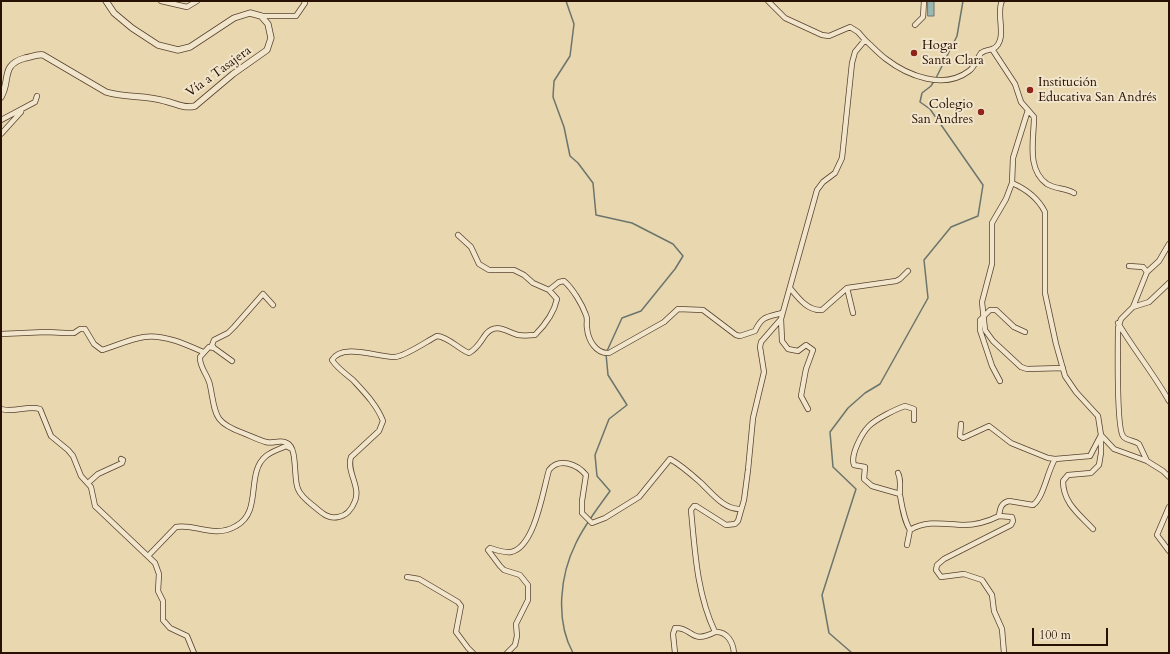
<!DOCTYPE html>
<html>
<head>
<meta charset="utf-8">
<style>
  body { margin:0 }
  #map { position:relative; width:1170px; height:654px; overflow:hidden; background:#e9d7b0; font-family:Cardo,serif }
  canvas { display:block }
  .frame { position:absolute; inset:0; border:2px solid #281002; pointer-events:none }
  .scale { position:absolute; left:1032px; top:628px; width:76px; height:18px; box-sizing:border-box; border:2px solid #281002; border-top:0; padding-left:5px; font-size:12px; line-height:14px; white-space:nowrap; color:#281002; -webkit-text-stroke:3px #f1e5cc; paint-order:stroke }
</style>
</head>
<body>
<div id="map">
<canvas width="1170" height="654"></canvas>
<div class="frame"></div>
<div class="scale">100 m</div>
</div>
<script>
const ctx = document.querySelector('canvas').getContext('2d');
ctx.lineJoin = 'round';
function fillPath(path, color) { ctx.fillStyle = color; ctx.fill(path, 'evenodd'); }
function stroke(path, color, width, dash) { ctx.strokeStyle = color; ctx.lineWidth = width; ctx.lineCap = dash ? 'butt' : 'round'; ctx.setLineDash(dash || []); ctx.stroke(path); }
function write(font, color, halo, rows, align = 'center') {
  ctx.font = font + ' Cardo,serif'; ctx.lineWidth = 4; ctx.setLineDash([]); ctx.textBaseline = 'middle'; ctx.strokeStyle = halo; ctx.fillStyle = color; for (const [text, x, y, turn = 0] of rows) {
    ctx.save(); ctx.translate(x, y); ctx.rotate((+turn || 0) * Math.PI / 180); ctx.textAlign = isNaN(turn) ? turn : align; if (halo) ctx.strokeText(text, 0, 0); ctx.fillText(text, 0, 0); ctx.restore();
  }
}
const water = new Path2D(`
  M 928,1 L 934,1 L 934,16 L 928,16 Z`);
fillPath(water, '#99b8b2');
stroke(water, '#6c756c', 1);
stroke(new Path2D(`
  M 566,1 L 574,24 L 570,56 L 554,81 L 553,97 L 564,127 L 570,156 L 578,163 L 593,183 L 596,215 L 632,223 L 673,244 L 683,256 L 675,269 L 641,311 L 622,318 L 607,351
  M 936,78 L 957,36 L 963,1
  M 573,653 C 555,620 560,575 576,543 C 585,524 598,508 610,491 L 597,476 L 595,455 L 609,419 L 627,405 L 608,375 L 606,354
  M 852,653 L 829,633 L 822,595 L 856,489 L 833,467 L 830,432 L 848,408 L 865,393 L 880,384 L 928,298 L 924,260 L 951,227 L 978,216 L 983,185 L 930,109 L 920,102 L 922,93 L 931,86 L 934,81`), '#6c756c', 1.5);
const minor = new Path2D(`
  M 161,1 L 187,7 L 197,1
  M 768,1 L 785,18 L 822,35 L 829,36 L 850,27 L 858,32 L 865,40
  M 261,16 L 296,16 L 305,3 L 304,1
  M 915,25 L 923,17 L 924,1
  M 992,49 L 1015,84 L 1021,102 L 1028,110 L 1013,158 L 1012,183 C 1026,189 1038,198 1045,212 L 1045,293 L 1056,344 L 1065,376 L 1076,392 L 1098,416 L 1101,435 L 1101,453 L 1099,465 L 1091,473 L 1068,475 L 1063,481 C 1063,503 1079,514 1093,529
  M 1028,110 L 1034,117 C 1034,139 1026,169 1047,184 C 1055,189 1066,188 1074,193
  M 1,120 L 35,102 L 37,96
  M 1,134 L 21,112
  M 1012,183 L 1006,199 L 992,223 L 992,264 L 982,302 L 985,330 L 993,341 L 1021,367 L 1027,369 L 1063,368
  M 458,235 L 471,247 L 479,264 L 489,270 L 514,270 L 524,275 L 533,283 L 549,290 L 559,282 L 564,281 C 573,289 582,304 586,315 C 588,319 586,324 587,328 C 588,340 596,354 609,353 L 664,322 L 678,309 L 703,310 L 736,335 L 740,336 L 755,331 C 762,316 767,317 782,313
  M 1129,266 L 1143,267 L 1147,272
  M 790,288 C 799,299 808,311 822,310 L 847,288 L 896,281 L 900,279 L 908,271
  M 847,288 L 853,313
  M 1133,307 L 1149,302 L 1169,283
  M 781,319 L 782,341 L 788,349 L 798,351 L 806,345 L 813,350 L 806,369 L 801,396 L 808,409
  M 1118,323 C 1134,350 1154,374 1169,401
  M 1,334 L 46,332 L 66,333 L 74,333 L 80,329 L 85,329 L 94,344 L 102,350 C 116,346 130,339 144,337 C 163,334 185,344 203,352
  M 214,348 L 212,345 L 214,340 L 228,333 L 234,327 L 263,294 L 273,305
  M 232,361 L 214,348 L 209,347 L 200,357 C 199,367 208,375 210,385 C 216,415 213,422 243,433 C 251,436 258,440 266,442 C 273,444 281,439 287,443 C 298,448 293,478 298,489 C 301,497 310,503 316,508 C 323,514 329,519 338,517 C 346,516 352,509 355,501 C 361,487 346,471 351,457 L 379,431 L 383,421 C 377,405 364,392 353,380 C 346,374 337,368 332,360 C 342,342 380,358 395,357 C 406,356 427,341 437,336 C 449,337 458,349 469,353 C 478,348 480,342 486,334 C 496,322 507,332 518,335 C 523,336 530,335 535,335 C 545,325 554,313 557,299 L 549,290
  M 1000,381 L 992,366 L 980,330 L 980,320 L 990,310 L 996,310 L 1014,327 L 1025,332
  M 1,409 C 14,413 28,405 40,409 L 51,436 L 68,450 L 73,456 L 81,476 L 91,487 L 95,506 L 155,563 L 159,574 L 158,591 L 163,601 L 163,620 L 170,628 L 187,636 L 194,653
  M 961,424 L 960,436 L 963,438 L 989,426 L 1011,443 L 1048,458 L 1055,459
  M 1101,435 L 1114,449 L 1147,461 L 1163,471 L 1169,477
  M 1147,461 L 1139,444 C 1134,440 1126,441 1123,436 C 1116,427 1118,345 1118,328 L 1121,319 L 1133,307 L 1147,272 L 1159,261 L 1169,244
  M 898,473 C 902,481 899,487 900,495 C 902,507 904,520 910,530
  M 88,483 L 98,474 L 122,463 L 123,460 L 121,459
  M 900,494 L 872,486 L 864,479 L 865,467 L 854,465 C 850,455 862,433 869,426 C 876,419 896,409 905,406 L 914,409 L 914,420
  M 1169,507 L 1157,535 L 1169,551
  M 907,545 L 910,530 C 926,520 945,524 963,525 C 975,525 989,521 999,516
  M 148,556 L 176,527 C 194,523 214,539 236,526 C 263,512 245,473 266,456 C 272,451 280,449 286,446 L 292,449
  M 407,577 L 419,579 L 458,602 L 461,606 L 456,632 L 468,648 L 473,653
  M 715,632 C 727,631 733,642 734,653
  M 507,653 L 515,645 L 517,636 L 516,624 L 528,600 L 528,585 L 520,575 L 504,570 L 500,566 L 488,550 L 490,548 C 496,550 504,553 511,552 C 535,547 543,490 549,470 C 559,457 577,464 586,475 L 582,501 L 582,513 L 592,523 L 605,518 L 639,497 L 670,459 C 681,465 691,474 700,482 C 712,493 724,510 741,509
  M 675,653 L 673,634 L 675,628 C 693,627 690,645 715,632 C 697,594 695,552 691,510 L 694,506 L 696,506 L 726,525 L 735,524 L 738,521 L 744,500 L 748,470 L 753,418 L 764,372 L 760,347 L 761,342 L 781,319 L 817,190 L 823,182 L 835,173 L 842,158 L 852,63 L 855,52 L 865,40 C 872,46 878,53 886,59 C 908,76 944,90 969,71 C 975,67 977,58 981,53 C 985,50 989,50 993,49 C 1009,40 995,14 1002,1
  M 1004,653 L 1002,629 L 994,611 L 992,595 L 982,580 L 964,574 L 941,577 L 936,570 L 937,565 L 944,559 L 1011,525 L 1013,521 L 1012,517 L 999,516 C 1000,508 1001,503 1009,501 L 1033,505 C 1044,497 1047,472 1055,459 L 1090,456 L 1101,435`);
const tertiary = new Path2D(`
  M 1,97 C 11,80 0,65 25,58 C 31,57 37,54 43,55 L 106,92 C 125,98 145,95 165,101 C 175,103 184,109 195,106 L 233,74 L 267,50 L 271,38 L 268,24 L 261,16 L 250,13 L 234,18 L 190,47 L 178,50 L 158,45 L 132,28 L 114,13 L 106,1`);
stroke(minor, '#58422e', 6);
stroke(tertiary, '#58422e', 7);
stroke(minor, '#f1e5cc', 4.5);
stroke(tertiary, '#f1e5cc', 5.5);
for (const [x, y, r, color] of [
  [914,53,4,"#8f2418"],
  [1030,90,4,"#8f2418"],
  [981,112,4,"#8f2418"]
]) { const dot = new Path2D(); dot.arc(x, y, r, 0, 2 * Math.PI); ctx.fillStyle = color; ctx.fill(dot); stroke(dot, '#f1e5cc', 1.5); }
write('13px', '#281002', '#f1e5cc', [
  ["Hogar",922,46],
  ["Santa Clara",922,61],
  ["Institución",1038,83],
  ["Educativa San Andrés",1038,98],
  ["Colegio",973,105,"right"],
  ["San Andres",973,120,"right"]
], 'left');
write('13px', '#281002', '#f1e5cc', [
  ["Vía a Tasajera",219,72,-36]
]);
</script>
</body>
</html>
